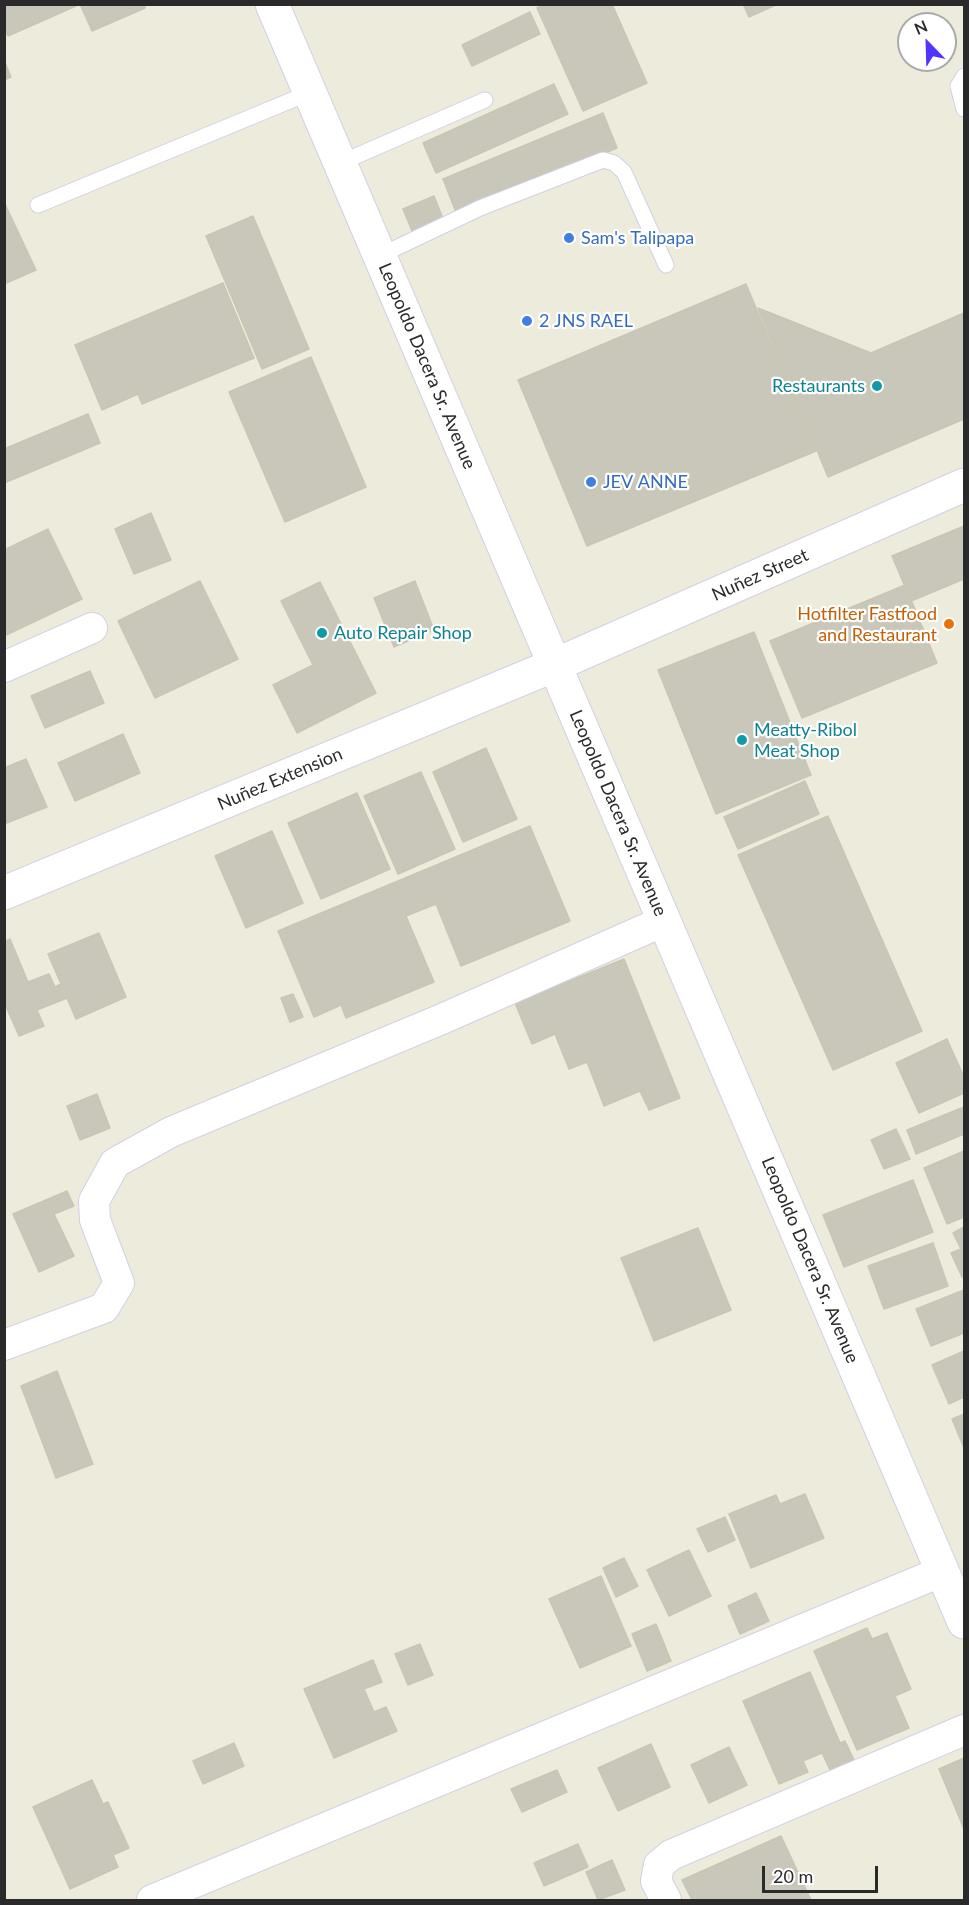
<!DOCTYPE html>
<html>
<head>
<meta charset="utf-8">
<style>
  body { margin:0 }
  #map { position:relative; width:969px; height:1905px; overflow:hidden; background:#edebdb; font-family:Lato,sans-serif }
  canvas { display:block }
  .frame { position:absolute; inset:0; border:6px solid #2a2a2a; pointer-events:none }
  .north { position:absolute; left:897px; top:12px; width:60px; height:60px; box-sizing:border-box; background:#fff; border:2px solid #aaa; border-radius:50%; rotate:337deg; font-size:16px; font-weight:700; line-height:24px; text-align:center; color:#2a2a2a }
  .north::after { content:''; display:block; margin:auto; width:21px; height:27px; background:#4f35ff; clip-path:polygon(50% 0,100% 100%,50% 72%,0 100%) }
  .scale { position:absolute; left:762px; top:1866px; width:116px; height:27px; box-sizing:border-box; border:3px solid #2a2a2a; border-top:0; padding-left:8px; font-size:18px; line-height:21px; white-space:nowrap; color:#2a2a2a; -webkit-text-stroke:4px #fff; paint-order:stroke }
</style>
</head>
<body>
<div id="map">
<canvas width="969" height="1905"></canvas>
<div class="frame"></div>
<div class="north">N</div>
<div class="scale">20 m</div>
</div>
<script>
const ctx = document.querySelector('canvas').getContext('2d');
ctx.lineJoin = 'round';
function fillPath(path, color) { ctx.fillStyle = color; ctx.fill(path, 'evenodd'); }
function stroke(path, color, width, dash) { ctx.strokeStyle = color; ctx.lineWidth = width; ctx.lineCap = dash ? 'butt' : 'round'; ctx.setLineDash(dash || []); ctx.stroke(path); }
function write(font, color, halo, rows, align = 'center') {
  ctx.font = font + ' Lato,sans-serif'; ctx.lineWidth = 4.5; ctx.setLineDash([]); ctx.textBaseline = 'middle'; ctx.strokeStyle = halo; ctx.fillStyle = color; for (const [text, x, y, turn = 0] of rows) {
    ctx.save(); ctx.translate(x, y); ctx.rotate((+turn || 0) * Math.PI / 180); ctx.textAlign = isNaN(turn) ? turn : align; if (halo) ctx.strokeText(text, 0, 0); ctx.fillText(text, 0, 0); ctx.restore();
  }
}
const building = new Path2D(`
  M 4,4 L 75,4 L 76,6 L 8,36 L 4,28 Z
  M 80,4 L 144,4 L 145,8 L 92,31 Z
  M 545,4 L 612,4 L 647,83 L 583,111 L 537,8 Z
  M 743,4 L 778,4 L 749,17 Z
  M 530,12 L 540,34 L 472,66 L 462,45 Z
  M 4,60 L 11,77 L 4,80 Z
  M 554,84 L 568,114 L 436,173 L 423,143 Z
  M 603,113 L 617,148 L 457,215 L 443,179 Z
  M 434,196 L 445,224 L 414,236 L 403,209 Z
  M 4,202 L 36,270 L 4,284 Z
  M 253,216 L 309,349 L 262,369 L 206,236 Z
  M 223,283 L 254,358 L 142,404 L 138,394 L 102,410 L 75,345 Z
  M 746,284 L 816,451 L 587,546 L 518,380 Z
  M 758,308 L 871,353 L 964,313 L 964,419 L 828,477 Z
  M 311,357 L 366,487 L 285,522 L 229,392 Z
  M 88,414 L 100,443 L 4,483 L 4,449 Z
  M 151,513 L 171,560 L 134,574 L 115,529 Z
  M 964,526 L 964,579 L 911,601 L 892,556 Z
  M 48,529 L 82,599 L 4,636 L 4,550 Z
  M 200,581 L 238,659 L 155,698 L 118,621 Z
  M 415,581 L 434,630 L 394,647 L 374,598 Z
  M 320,582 L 376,693 L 297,733 L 273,685 L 313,665 L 281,601 Z
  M 905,585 L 937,663 L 802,718 L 770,641 Z
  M 754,632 L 811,775 L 716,814 L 658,670 Z
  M 90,671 L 104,703 L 45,728 L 31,696 Z
  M 123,734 L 140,773 L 75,801 L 58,763 Z
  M 486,748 L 517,819 L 463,842 L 433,772 Z
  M 26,759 L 47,807 L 4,824 L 4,768 Z
  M 421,772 L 455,849 L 398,874 L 364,796 Z
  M 805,781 L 819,814 L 738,849 L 724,817 Z
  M 357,793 L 390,869 L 321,899 L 288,823 Z
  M 828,816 L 922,1031 L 833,1070 L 738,855 Z
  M 530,826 L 570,921 L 461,966 L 436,904 L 406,916 L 434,982 L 346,1018 L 341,1005 L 314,1017 L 278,931 Z
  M 272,831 L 303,903 L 246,928 L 215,856 Z
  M 99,933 L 126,997 L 76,1019 L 67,998 L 37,1010 L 44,1026 L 19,1036 L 4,1002 L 4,942 L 10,939 L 28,982 L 49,974 L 55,987 L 61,984 L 48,954 Z
  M 624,959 L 680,1098 L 649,1110 L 640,1091 L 604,1106 L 587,1062 L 569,1069 L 555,1034 L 532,1044 L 515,1003 Z
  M 293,994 L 303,1017 L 290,1022 L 281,998 Z
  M 947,1039 L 964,1077 L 964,1093 L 919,1113 L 896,1063 Z
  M 97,1094 L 110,1128 L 80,1140 L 67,1106 Z
  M 964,1107 L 964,1134 L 916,1154 L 907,1130 Z
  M 896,1129 L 910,1159 L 884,1169 L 871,1140 Z
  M 964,1151 L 964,1217 L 947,1224 L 924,1168 Z
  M 913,1180 L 933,1232 L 844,1267 L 823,1215 Z
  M 67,1191 L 74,1206 L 54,1214 L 74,1256 L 39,1272 L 13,1214 Z
  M 964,1227 L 964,1275 L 962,1277 L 951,1253 L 961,1249 L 953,1233 Z
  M 698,1228 L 731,1310 L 654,1341 L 621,1258 Z
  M 933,1243 L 948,1286 L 884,1309 L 868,1266 Z
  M 964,1290 L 964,1333 L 931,1346 L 916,1309 Z
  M 964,1351 L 964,1397 L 949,1404 L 932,1365 Z
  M 57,1371 L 93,1464 L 56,1478 L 21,1386 Z
  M 964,1414 L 964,1448 L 952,1419 Z
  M 805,1494 L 824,1538 L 751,1568 L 729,1514 L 776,1495 L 780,1504 Z
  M 725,1517 L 735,1540 L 708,1552 L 697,1529 Z
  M 689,1550 L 711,1596 L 669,1616 L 647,1570 Z
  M 624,1558 L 638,1586 L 616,1597 L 603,1568 Z
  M 601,1576 L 631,1646 L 580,1668 L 549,1599 Z
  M 756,1593 L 769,1621 L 740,1634 L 728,1606 Z
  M 656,1624 L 671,1661 L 647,1671 L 632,1634 Z
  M 867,1628 L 872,1639 L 887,1633 L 911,1689 L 895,1696 L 909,1728 L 857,1750 L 814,1651 Z
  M 420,1644 L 433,1675 L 408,1685 L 395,1654 Z
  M 373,1660 L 382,1682 L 364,1689 L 374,1712 L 386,1707 L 397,1731 L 334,1758 L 304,1689 Z
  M 810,1672 L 840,1743 L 845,1741 L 855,1762 L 831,1772 L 822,1753 L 803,1761 L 808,1772 L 779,1784 L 743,1701 Z
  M 234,1743 L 244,1766 L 203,1784 L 193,1761 Z
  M 651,1744 L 670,1787 L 618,1811 L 598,1768 Z
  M 729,1747 L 747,1785 L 709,1803 L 691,1765 Z
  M 964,1758 L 964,1829 L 939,1769 Z
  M 557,1770 L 567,1792 L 522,1812 L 511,1789 Z
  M 92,1780 L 103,1804 L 108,1802 L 129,1848 L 113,1855 L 118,1867 L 70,1889 L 33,1807 Z
  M 781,1836 L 811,1900 L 692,1900 L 682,1880 Z
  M 578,1844 L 588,1867 L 544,1886 L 534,1863 Z
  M 612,1860 L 625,1890 L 598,1900 L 586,1872 Z`);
fillPath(building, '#c8c7ba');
stroke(building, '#c8c7b4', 1.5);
const lane = new Path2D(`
  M 964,76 L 958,86 L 964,109
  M 340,163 L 485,100
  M 38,205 L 309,93
  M 379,256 L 480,208 L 603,160 L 614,163 L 624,172 L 666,265`);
const street = new Path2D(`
  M 4,667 L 92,628
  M 4,1345 L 104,1308 L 119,1283 L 95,1220 L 94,1201 L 115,1163 L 171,1132 L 442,1019 L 664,921
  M 152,1900 L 943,1571
  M 666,1900 L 656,1881 L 659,1865 L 671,1855 L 964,1730`);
const secondary = new Path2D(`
  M 272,4 L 964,1622
  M 4,893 L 555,665 L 964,485`);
stroke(lane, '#d2d0e4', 17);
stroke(street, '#d2d0e4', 32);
stroke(secondary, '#d2d0e4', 35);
stroke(lane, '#fff', 15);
stroke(street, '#fff', 30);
stroke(secondary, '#fff', 33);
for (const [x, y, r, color] of [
  [569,238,6,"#3f7fe0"],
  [527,321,6,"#3f7fe0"],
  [877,386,6,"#0f9aa8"],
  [591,482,6,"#3f7fe0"],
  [949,624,6,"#e8710a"],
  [322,633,6,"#0f9aa8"],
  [742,740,6,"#0f9aa8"]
]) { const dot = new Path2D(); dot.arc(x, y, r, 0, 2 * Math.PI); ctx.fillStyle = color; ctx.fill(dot); stroke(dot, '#fff', 2); }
write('18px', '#366cbe', '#fff', [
  ["Sam's Talipapa",581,238],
  ["2 JNS RAEL",539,321],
  ["JEV ANNE",603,482]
], 'left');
write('18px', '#2a2a2a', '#fff', [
  ["Leopoldo Dacera Sr. Avenue",427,366,67],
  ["Nuñez Street",760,575,-24],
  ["Nuñez Extension",280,779,-23],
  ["Leopoldo Dacera Sr. Avenue",618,813,67],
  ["Leopoldo Dacera Sr. Avenue",810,1260,67]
]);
write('18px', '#0d838f', '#fff', [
  ["Restaurants",865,386,"right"],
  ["Auto Repair Shop",334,633],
  ["Meatty-Ribol",754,730],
  ["Meat Shop",754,751]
], 'left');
write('18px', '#c56008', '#fff', [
  ["Hotfilter Fastfood",937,614],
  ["and Restaurant",937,635]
], 'right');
</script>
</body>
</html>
